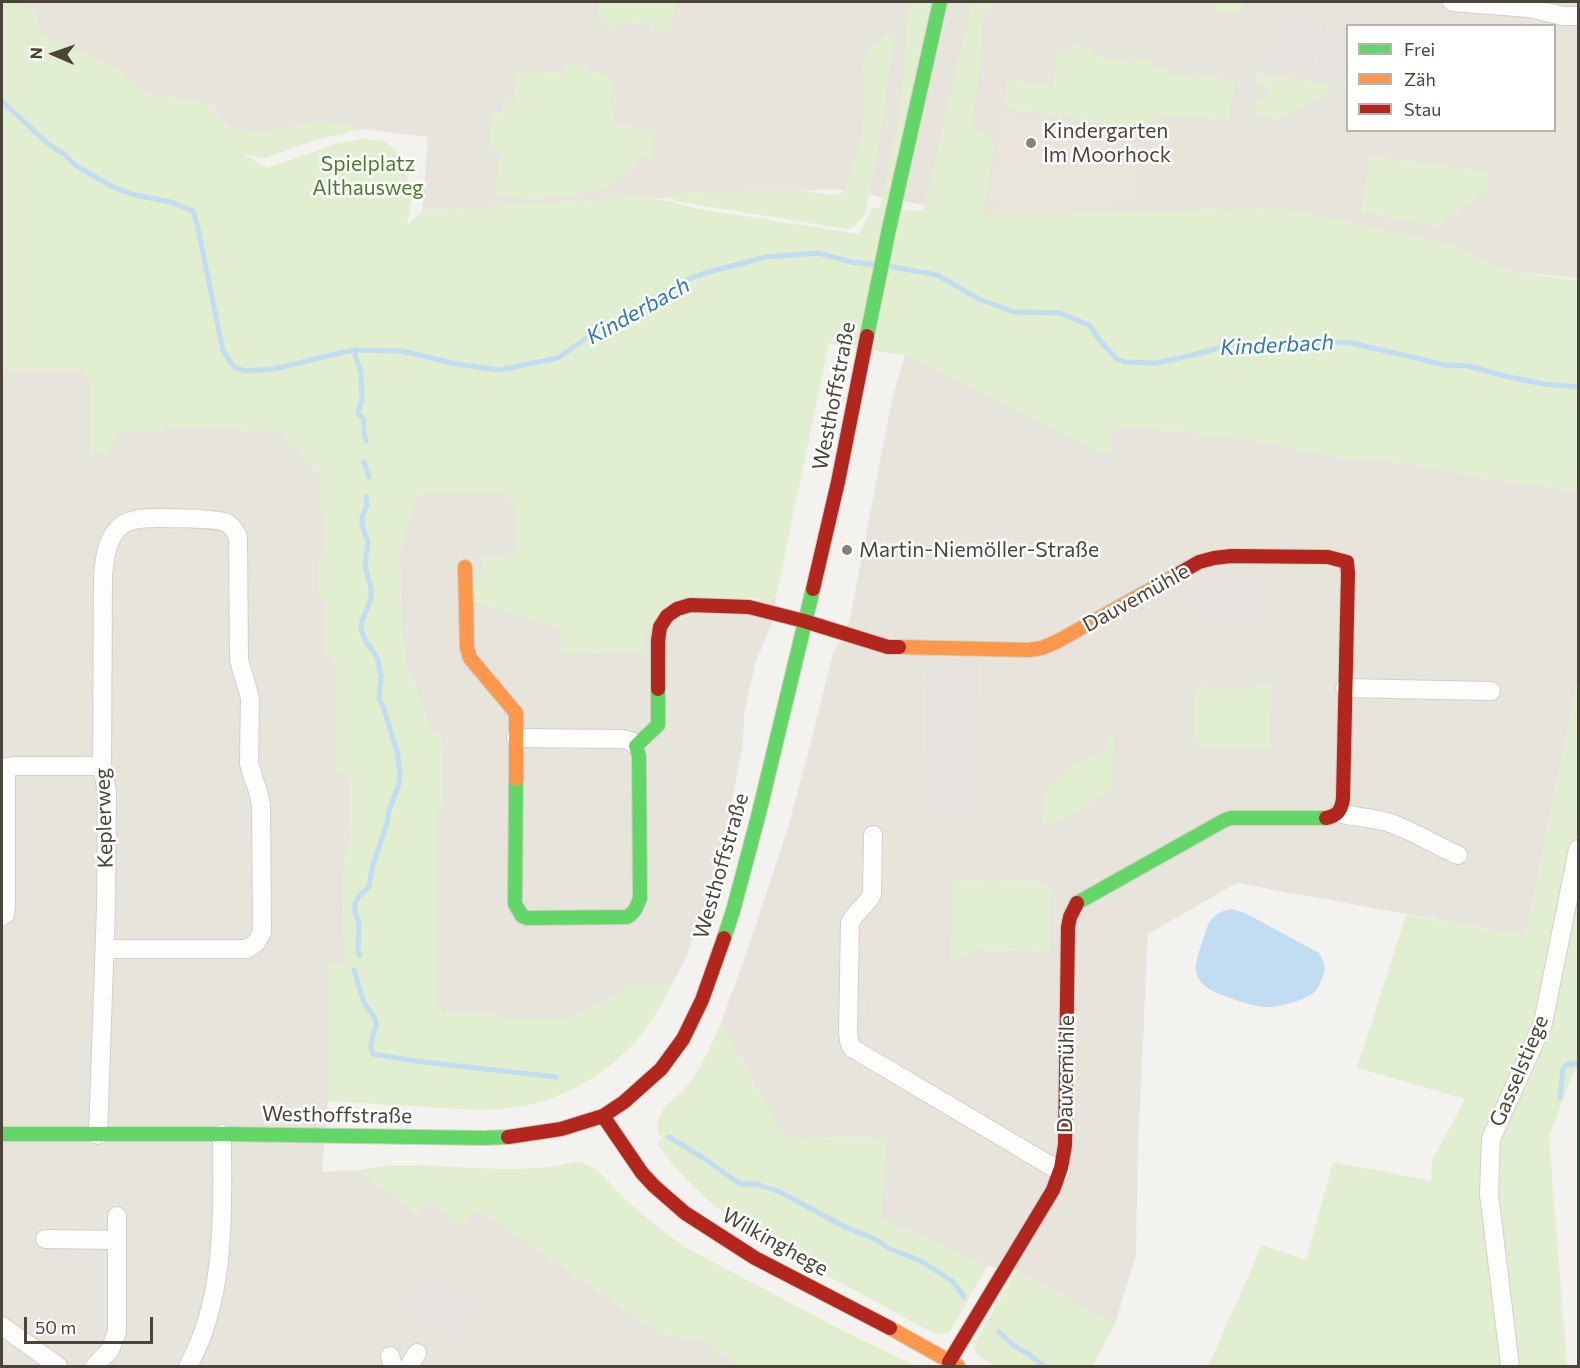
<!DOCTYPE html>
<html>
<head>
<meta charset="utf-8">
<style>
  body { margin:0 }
  #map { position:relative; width:1580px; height:1368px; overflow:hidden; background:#f4f2ee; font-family:Commissioner,sans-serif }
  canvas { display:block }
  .frame { position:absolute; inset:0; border:3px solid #4b4439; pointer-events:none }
  .legend { position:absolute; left:1346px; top:24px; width:210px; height:108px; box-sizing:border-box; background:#fff; border:2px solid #b7b4b0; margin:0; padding:8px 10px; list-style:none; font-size:18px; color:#4b4439 }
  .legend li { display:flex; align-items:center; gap:12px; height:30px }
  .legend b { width:30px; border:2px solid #b7b4b0 }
  .north { position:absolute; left:24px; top:24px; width:60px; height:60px; -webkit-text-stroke:4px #fff; paint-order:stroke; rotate:272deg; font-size:16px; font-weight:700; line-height:24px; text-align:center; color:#4b4439 }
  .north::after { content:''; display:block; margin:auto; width:21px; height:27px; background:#4b4439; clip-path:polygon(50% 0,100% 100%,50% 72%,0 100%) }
  .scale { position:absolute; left:24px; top:1317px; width:129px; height:27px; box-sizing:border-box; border:3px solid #4b4439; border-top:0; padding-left:8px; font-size:18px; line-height:21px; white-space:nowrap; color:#4b4439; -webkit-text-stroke:4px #fff; paint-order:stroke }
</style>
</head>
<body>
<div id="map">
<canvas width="1580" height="1368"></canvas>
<div class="frame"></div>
<ul class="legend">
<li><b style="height:8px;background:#63d668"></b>Frei</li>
<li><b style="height:8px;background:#ff974d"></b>Zäh</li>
<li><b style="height:8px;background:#b3261e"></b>Stau</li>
</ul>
<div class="north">N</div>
<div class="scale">50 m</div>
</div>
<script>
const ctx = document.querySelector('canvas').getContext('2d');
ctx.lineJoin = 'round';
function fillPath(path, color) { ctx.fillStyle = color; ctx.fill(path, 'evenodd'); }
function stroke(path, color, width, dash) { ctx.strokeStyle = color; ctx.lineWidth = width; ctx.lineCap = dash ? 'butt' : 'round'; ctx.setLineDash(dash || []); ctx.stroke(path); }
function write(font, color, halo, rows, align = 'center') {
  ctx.font = font + ' Commissioner,sans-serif'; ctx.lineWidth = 5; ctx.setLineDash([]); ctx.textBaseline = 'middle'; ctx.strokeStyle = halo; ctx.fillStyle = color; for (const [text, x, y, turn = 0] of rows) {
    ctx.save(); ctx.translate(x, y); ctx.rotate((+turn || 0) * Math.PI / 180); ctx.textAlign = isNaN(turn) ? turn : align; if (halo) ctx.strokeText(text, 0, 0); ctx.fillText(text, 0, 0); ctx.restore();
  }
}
fillPath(new Path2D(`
  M 2,2 L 1578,2 L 1578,278 L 1508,271 L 1444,243 L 1280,208 L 989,216 L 833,189 L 422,211 L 428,137 L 363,129 L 320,121 L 264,133 L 232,128 L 217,115 L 212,105 L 148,94 L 2,16 ZM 1348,26 L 1554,26 L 1554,130 L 1348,130 Z
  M 905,354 L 1100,453 L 1112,453 L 1112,424 L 1235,437 L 1357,461 L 1371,457 L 1503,481 L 1550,486 L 1578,493 L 1578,678 L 1526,936 L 1237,883 L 1148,934 L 1138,1149 L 1136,1255 L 1115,1324 L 1016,1271 L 987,1266 L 880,1218 L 886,1139 L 784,1137 L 721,1023 L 753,934 L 787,831 L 812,738 L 832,656 L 849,623 L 892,399 Z
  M 2,370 L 81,370 L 90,379 L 90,455 L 106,454 L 119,432 L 164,432 L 164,427 L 237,426 L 242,431 L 279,432 L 319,473 L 319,509 L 324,515 L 325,555 L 318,561 L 325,602 L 325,654 L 336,665 L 336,773 L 342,773 L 349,779 L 350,839 L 343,869 L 344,961 L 338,966 L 328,966 L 328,1101 L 322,1172 L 357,1170 L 418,1214 L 429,1201 L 463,1226 L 476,1208 L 662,1335 L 702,1340 L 739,1366 L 2,1366 Z
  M 416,494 L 506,494 L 516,507 L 516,550 L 508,557 L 561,629 L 561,653 L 645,652 L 645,631 L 655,620 L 775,597 L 777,593 L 772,623 L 756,661 L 744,714 L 743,744 L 724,842 L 700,919 L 684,962 L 672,984 L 623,984 L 623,992 L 568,1019 L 499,1019 L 499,1014 L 444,1013 L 437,1005 L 437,811 L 443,806 L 442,734 L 432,734 L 406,661 L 401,625 L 400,551 Z`), '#e7e4dc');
fillPath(new Path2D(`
  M 430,1273 L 478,1306 L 452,1342 L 405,1309 Z`), '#e6e2de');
fillPath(new Path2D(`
  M 1001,112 L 1073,123 L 1142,143 L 1134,203 L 1063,212 L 990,205 Z`), '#eae5da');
fillPath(new Path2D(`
  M 2,2 L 37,10 L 41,33 L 121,70 L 148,94 L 212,105 L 217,115 L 232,128 L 264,133 L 319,121 L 363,129 L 312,141 L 263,159 L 242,153 L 267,168 L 339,143 L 362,139 L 385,141 L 401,155 L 413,196 L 407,225 L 423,211 L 638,197 L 668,201 L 699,209 L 858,234 L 873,208 L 880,208 L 900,114 L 908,2 L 931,2 L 885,209 L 923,211 L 972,2 L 1001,2 L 984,13 L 980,65 L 972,127 L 990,137 L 994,144 L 984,215 L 1280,208 L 1444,243 L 1508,271 L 1578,280 L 1578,493 L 1550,486 L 1503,481 L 1371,457 L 1357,461 L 1235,437 L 1112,425 L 1112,454 L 1100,453 L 905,354 L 893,354 L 829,343 L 777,593 L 770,600 L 749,598 L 645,631 L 645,652 L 561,653 L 561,629 L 472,601 L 472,583 L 482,572 L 482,557 L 508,557 L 516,550 L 516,507 L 506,494 L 417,494 L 400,551 L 401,625 L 406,661 L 432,734 L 442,734 L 443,806 L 437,811 L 437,1005 L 444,1013 L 499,1014 L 500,1019 L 568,1019 L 623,992 L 623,984 L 672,984 C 662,1003 652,1022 638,1039 C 604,1078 551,1107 498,1109 C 474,1111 449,1108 425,1107 C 392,1105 360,1103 328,1101 L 328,966 L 338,966 L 344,961 L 343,869 L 350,839 L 349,779 L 342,773 L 336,773 L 336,665 L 325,654 L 325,602 L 318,595 L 318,561 L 325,555 L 324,515 L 319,509 L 319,473 L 279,432 L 242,431 L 237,426 L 165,427 L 164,432 L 119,432 L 106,454 L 90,455 L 90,379 L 81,370 L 2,370 Z
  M 599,2 L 676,2 L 673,22 L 669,31 L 661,32 L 651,28 L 650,23 L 611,25 L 598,21 Z
  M 1217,2 L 1244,2 L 1242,14 L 1215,11 Z
  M 895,29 L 882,128 L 865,215 L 855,226 L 847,229 L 674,201 L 670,196 L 681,193 L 757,190 L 805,191 L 831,195 L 844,192 L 862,137 L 864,93 L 862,63 L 869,48 Z
  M 1072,44 L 1091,48 L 1091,56 L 1134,63 L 1135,58 L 1152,61 L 1152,68 L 1171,71 L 1170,75 L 1202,79 L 1203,76 L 1235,80 L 1229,120 L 1164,114 L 1140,129 L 1004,108 L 1007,80 L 1052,86 L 1057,54 L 1070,55 Z
  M 565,63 L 587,66 L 587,71 L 610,75 L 609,83 L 612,84 L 610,106 L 614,107 L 612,122 L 654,132 L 651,159 L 638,157 L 637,164 L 604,190 L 529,200 L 494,195 L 500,153 L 488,150 L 492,112 L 502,114 L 503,102 L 513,103 L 517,71 L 529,73 L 530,69 L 563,75 Z
  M 1256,73 L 1333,85 L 1331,92 L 1278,119 L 1254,116 L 1256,100 L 1267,101 L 1269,88 L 1255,85 Z
  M 1370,156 L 1490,172 L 1487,190 L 1438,227 L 1361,212 Z
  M 1578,678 L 1578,1070 L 1574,1071 L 1549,1136 L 1567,1366 L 1208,1366 L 1262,1245 L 1306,1260 L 1333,1162 L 1431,1181 L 1432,1161 L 1465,1099 L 1357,1068 L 1406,915 L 1526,936 Z
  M 1261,682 L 1272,682 L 1270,749 L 1205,748 L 1193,740 L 1194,695 L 1198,689 L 1203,686 C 1217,687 1251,692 1261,682 Z
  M 1111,734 L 1114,734 L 1112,791 L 1050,826 L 1043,826 L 1044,798 L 1047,789 L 1065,771 L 1077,763 L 1100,753 L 1107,745 Z
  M 952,880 L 1048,882 L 1048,889 L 1051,890 L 1050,952 L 976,950 L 950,964 Z
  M 721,1023 L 784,1137 L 887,1138 L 880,1218 L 987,1266 L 953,1327 L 948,1333 L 940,1334 L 933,1333 C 898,1314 863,1295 828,1276 C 760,1240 702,1208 657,1143 L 662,1139 C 657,1132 656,1125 659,1117 C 663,1106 677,1098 684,1089 C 701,1070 711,1046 721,1023 Z
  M 575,1162 L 583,1163 L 597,1170 L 628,1202 L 663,1231 L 685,1247 L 832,1325 L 915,1366 L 739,1366 L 702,1340 L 662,1335 L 476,1208 L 463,1226 L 429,1201 L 419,1214 L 357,1170 C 371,1168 385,1165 399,1165 C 457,1164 518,1176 575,1162 Z
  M 1016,1271 L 1115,1324 L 1093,1366 L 995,1366 L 978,1356 L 975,1350 L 974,1343 Z`), '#e1eecf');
fillPath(new Path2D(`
  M 1276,20 L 1313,26 L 1306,71 L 1270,66 Z
  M 1323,24 L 1347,27 L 1347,65 L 1337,63 L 1335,77 L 1316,74 Z
  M 1205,572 L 1265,573 L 1265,617 L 1199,616 L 1194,608 L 1187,601 L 1205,584 Z
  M 927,658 L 978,659 L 976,816 L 924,816 Z
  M 857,996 L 870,996 L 869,1044 L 860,1044 L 856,1039 Z`), '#e6e3df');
fillPath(new Path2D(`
  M 1232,909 L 1245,913 L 1319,953 C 1325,962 1326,969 1322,979 C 1320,984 1317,991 1312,994 C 1302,1001 1276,1008 1264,1007 C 1252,1006 1222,996 1211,990 C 1203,986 1196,978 1196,969 C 1195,959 1205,936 1208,925 C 1213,914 1221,911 1232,909 Z`), '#c0ddf1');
stroke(new Path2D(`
  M 2,101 L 47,143 L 64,154 L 75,165 L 113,187 L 135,195 L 171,202 L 193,211 L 197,224 L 223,351 L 234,367 L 245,371 L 274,369 L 335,354 L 355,350 L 402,351 L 456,364 L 499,370 L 558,358 L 605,325 L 650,305 L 679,283 L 705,273 L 766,257 L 818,253 L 852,262 L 876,265
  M 888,266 L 937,275 L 979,299 L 1014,312 L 1060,313 L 1089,325 L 1101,342 L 1117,359 L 1125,362 L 1155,363 L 1189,356 L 1215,349 L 1226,345 L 1234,344 L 1253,348 L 1347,342 L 1445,365 L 1468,366 L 1509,377 L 1544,384 L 1578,387
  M 354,351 L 361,372 L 362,399 L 358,413 L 364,419 L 364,434 L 366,441
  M 364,462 C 367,467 366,472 369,477
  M 360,955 L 358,952 L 359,923 L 355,913 L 355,903 L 359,896 L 369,887 L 372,868 L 387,823 L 389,811 L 398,787 L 400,775 L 398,755 L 383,706 L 379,699 L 381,676 L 377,657 L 366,642 L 361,630 L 362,621 L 371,599 L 371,589 L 365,565 L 368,542 L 362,525 L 362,518 L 367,505 L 366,497
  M 354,970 C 358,982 360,995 366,1006 C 370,1012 375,1015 376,1022 C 376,1033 367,1044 373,1054 L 415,1061 L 556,1077
  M 1560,1098 L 1563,1069 L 1567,1064 L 1578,1064
  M 669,1137 L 705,1159 L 740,1184 L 756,1184 L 780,1192 L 845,1227 L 875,1239 L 890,1249 L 919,1260 L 952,1281 L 958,1288 L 964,1297
  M 999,1332 L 1013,1345 L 1030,1355 L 1043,1366`), '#c0ddf1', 5);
const street = new Path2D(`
  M 1452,2 L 1529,8 L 1563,16 L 1578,16
  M 1345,688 L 1491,691
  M 516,738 L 623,739 L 631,741 L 636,746
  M 2,768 L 16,766 L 102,766
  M 1339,813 C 1356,818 1373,817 1390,823 C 1413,831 1435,845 1458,855
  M 873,835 L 872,894 C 866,907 856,910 850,923 L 848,1032 L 849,1041 L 852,1048 L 1061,1172
  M 2,916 L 5,914 L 6,904 L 6,768
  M 98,1135 L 106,907 L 107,792 L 102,766 L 103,576 C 105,557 106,538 122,525 C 126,522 134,520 139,519 C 151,517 219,518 227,523 C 233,526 235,531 238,537 L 239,660 L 250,698 L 249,763 L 253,777 L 258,791 L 261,805 L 262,932 L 256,943 L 247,949 L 105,949
  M 117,1216 L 117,1240
  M 45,1239 L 117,1240 L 117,1332 L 110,1350 L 95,1366
  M 2,1326 L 58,1366
  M 390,1356 L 393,1366
  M 188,1366 C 227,1296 222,1212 222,1134
  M 409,1366 L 417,1353
  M 1510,1366 L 1489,1194 L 1491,1139 L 1543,1023 L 1578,849`);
const fast = new Path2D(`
  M 867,336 L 889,229 L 940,2
  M 516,779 L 515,904 L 522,916 L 527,918 L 627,917 C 635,913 637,906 640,898 L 639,756 L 636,746 L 658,725 L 658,689
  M 1077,903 L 1223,821 L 1231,818 L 1326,818
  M 724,938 L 733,911 L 758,817 L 813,589
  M 2,1134 L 222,1134 L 483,1138 L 508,1137`);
const slow = new Path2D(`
  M 465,567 L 467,648 L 470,658 L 516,713 L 516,779
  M 899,647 L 1029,650 L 1042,648 L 1058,641 L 1180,573
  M 890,1328 L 958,1366`);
const jam = new Path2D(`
  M 1180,573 L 1199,562 L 1214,558 L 1231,556 L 1328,557 L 1347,562 L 1348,573 L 1343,798 C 1342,809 1338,816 1326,818
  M 813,589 L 838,482 L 867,336
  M 658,689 L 658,641 L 660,627 L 667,616 L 677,609 L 690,605 L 749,607 L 804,621 L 888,647 L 899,647
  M 603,1116 L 642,1173 L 654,1186 L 685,1213 L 755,1258 L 890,1328
  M 508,1137 L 561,1129 L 603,1116 L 624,1102 L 661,1069 L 683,1039 L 702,1000 L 724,938
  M 949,1362 L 1053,1190 L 1061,1168 L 1065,1145 L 1068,927 L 1070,917 L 1077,903`);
stroke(street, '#d2d0cb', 20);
stroke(fast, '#d3cfc5', 16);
stroke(slow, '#d3cfc5', 16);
stroke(jam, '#d3cfc5', 16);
stroke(street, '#fdfdfc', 18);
stroke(fast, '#63d668', 14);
stroke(slow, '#ff974d', 14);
stroke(jam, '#b3261e', 14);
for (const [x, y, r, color] of [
  [1031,143,6,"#868178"],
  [847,550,6,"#868178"]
]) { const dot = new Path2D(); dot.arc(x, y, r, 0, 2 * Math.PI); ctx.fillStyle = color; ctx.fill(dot); stroke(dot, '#fff', 2); }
write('21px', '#4b4439', '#fff', [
  ["Kindergarten",1043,131],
  ["Im Moorhock",1043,155],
  ["Martin-Niemöller-Straße",859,550]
], 'left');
write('21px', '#4a7f2a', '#fff', [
  ["Spielplatz",368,164],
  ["Althausweg",368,188]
]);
write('21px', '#4b4439', '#fff', [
  ["Westhoffstraße",834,396,-79],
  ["Dauvemühle",1136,598,-29],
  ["Keplerweg",104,818,-92],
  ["Westhoffstraße",721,866,-74],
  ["Gasselstiege",1519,1071,-67],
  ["Dauvemühle",1066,1074,-89],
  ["Westhoffstraße",337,1115,1],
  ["Wilkinghege",775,1242,29]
]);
write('italic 22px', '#2e7ab2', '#fff', [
  ["Kinderbach",638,311,-29],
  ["Kinderbach",1277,345,-3]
]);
</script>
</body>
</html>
